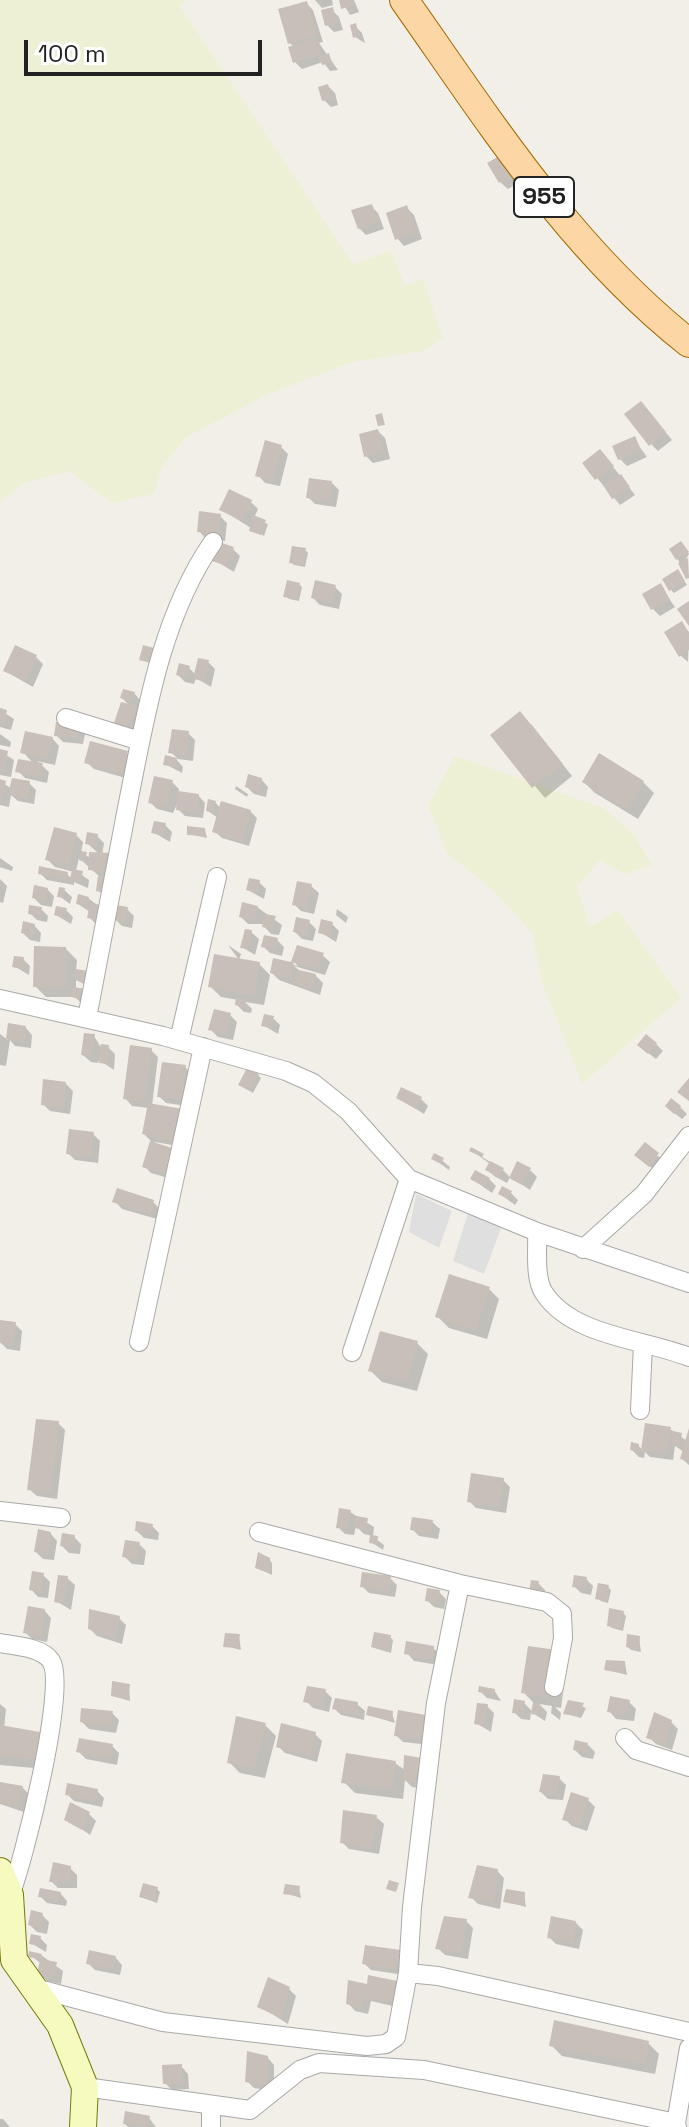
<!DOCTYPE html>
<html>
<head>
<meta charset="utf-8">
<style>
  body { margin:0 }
  #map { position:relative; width:689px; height:2127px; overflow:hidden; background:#f2efe9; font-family:"Space Grotesk",sans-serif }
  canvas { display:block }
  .scale { position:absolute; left:24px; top:40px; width:238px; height:36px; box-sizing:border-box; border:4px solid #222; border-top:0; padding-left:10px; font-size:24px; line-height:28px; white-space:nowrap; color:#222; -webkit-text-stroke:6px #fff; paint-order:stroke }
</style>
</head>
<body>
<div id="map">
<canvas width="689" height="2127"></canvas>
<div class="scale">100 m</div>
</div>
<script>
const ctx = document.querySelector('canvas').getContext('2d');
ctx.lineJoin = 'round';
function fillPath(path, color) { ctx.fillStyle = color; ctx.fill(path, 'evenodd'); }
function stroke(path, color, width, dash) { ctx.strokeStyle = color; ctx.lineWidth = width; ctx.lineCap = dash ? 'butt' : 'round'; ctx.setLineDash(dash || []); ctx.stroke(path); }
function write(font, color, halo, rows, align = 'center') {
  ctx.font = font + ' "Space Grotesk",sans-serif'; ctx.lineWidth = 6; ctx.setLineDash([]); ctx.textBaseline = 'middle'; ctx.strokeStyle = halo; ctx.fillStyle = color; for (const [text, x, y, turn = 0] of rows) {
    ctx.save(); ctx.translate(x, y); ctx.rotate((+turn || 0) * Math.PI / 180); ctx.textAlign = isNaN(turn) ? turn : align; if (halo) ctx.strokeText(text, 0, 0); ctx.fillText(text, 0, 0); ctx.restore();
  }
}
fillPath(new Path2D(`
  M 416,1194 L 452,1211 L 439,1248 L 409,1232 Z
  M 468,1213 L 502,1226 L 484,1274 L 453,1261 Z`), '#e0dfdf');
fillPath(new Path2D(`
  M 0,0 L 188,0 L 179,5 L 353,264 L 391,251 L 405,286 L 423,279 L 443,338 L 423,351 L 352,362 L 271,393 L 186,437 L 162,467 L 154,494 L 112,503 L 69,471 L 25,483 L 0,502 Z
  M 455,756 L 604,808 L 634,835 L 652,865 L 625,874 L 599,860 L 577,887 L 590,927 L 618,910 L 681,998 L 582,1084 L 542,982 L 532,933 L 495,892 L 447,853 L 428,806 Z`), '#eef0d5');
fillPath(new Path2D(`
  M 332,0 L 333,5 L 322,8 L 315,0 Z
  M 341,0 L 354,0 L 359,12 L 350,15 Z
  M 306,3 L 313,10 L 323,42 L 319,43 L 338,70 L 330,71 L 323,62 L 302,69 L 295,62 L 294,47 L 290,43 Z
  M 332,10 L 339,17 L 343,30 L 334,32 L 327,25 Z
  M 355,26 L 362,33 L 365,43 L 355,37 Z
  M 328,86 L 335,93 L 338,105 L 331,107 L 324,100 Z
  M 501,158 L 518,183 L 508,189 L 500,182 Z
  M 371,206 L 378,213 L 384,229 L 366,235 L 359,228 Z
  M 407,208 L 414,215 L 422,239 L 404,246 L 397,238 Z
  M 647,410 L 672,440 L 658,451 L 651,444 Z
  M 378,431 L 385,438 L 390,459 L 373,463 L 366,456 Z
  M 634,439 L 647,457 L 627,466 L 620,459 Z
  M 281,447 L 288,454 L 280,486 L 265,483 L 258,475 Z
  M 607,459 L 635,495 L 620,505 L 585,464 Z
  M 332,483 L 339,490 L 336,507 L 315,504 L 308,497 Z
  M 251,502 L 258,509 L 254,518 L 268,524 L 264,536 L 222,510 Z
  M 220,516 L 227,523 L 225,541 L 206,539 L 199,531 Z
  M 684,546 L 689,554 L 686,559 L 689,579 L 672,549 Z
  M 233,549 L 240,556 L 234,572 L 214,560 Z
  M 305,550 L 308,553 L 305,567 L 294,565 L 291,562 Z
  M 680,575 L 687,585 L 674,593 L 671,590 Z
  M 299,584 L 302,587 L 299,601 L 289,599 L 286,596 Z
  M 660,586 L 675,607 L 660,616 L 653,609 Z
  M 335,587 L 342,594 L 339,609 L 320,605 L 313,598 Z
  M 681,624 L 689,632 L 688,662 L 680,655 Z
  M 36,657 L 43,664 L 33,687 L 5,671 Z
  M 208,662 L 215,669 L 211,687 L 196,678 L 194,684 L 185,682 L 178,675 L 189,668 L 196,675 Z
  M 134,693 L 141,701 L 136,733 L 123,730 L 116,723 L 131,707 L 122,698 Z
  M 0,710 L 14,719 L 11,730 L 0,727 Z
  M 531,724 L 572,776 L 545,798 L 492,735 Z
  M 78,727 L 85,734 L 83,744 L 63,742 L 56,735 Z
  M 188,733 L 195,740 L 193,761 L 178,759 L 171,752 Z
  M 0,734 L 11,742 L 10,747 L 0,745 Z
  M 52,738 L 59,746 L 55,765 L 37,761 L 49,772 L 47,783 L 25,778 L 18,771 L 34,764 L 23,752 Z
  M 0,751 L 14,760 L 11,777 L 0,775 Z
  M 127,753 L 134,760 L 129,779 L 94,769 L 87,762 Z
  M 176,759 L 183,767 L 182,773 L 165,764 Z
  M 261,779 L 268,787 L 266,797 L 254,794 L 247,787 Z
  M 0,781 L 12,789 L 29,783 L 36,790 L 34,804 L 18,801 L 11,795 L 9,807 L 0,805 Z
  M 172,782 L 179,789 L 178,793 L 198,795 L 205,803 L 203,818 L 185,816 L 178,809 L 179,800 L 173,813 L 157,809 L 150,802 Z
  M 584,782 L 643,782 L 654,793 L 638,819 L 595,793 Z
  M 236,786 L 248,794 L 247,797 L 235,789 Z
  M 215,802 L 221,809 L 250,811 L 257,818 L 249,846 L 222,838 L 214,831 L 218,818 L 208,811 Z
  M 165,825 L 172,832 L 170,842 L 153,832 Z
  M 205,830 L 207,838 L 189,834 Z
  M 76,835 L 83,842 L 81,853 L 91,858 L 99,854 L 87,843 L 97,836 L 104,843 L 102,855 L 111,855 L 105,897 L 98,890 L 100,877 L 79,858 L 76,871 L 89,880 L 88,888 L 74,882 L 74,885 L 47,880 L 40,873 L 67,874 L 72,879 L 74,872 L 55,867 L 48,860 Z
  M 0,858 L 13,867 L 12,871 L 0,867 Z
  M 0,879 L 7,886 L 3,903 L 0,902 Z
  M 259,882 L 266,889 L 264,899 L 248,890 Z
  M 311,886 L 319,893 L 314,914 L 301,911 L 294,904 Z
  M 47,889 L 54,896 L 52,907 L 41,905 L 34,898 Z
  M 64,890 L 72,897 L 70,904 L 59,896 Z
  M 88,898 L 100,907 L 96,924 L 89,917 L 90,912 L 78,904 Z
  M 257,907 L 282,925 L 279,935 L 271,934 L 262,924 L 248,924 L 241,917 Z
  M 41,909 L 48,916 L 47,922 L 37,920 L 30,913 Z
  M 127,909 L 134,916 L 132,928 L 122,926 L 115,919 Z
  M 337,909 L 348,917 L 346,923 L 336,915 Z
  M 66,910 L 73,917 L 71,924 L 56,915 Z
  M 309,922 L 316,929 L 313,941 L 302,939 L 295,932 Z
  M 332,924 L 339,931 L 336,942 L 320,932 Z
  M 34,925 L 41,933 L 40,942 L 30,940 L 23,933 Z
  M 251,932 L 259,939 L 255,955 L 242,947 Z
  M 277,940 L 284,947 L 282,956 L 270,953 L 263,946 Z
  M 228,945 L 241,954 L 239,960 L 259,964 L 270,975 L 264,1005 L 245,1002 L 252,1009 L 251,1013 L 244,1012 L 237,1005 L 238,1000 L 221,997 L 210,986 L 239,960 Z
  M 66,949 L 77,960 L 76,971 L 92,988 L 76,980 L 76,989 L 85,991 L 81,1003 L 75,997 L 46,997 L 35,986 Z
  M 322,955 L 330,962 L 325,975 L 294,966 L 301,972 L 314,974 L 323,983 L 320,995 L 279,980 L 272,973 L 275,960 L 298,966 L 293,961 Z
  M 23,959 L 30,966 L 29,975 L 14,966 Z
  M 230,1015 L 237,1022 L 233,1040 L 218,1037 L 211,1030 Z
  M 273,1018 L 280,1025 L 278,1034 L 263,1025 Z
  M 10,1025 L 25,1027 L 32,1035 L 31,1048 L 15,1046 L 10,1040 L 6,1066 L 0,1065 L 0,1034 L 8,1040 Z
  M 94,1036 L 100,1046 L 108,1047 L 115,1054 L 114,1070 L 99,1060 L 98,1063 L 91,1062 L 83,1055 Z
  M 656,1044 L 663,1051 L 656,1059 L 647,1052 Z
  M 151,1050 L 158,1057 L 152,1106 L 183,1147 L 155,1142 L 175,1180 L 151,1173 L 144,1166 L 151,1141 L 144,1134 L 149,1108 L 132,1106 L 125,1098 Z
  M 185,1067 L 192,1074 L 188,1106 L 166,1103 L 159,1096 Z
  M 258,1075 L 261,1078 L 253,1093 L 243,1087 Z
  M 66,1084 L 73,1091 L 70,1114 L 50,1111 L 43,1104 Z
  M 398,1098 L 421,1099 L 428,1106 L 424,1114 Z
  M 680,1107 L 687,1114 L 682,1119 L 674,1113 Z
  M 93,1134 L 100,1141 L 98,1163 L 75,1160 L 68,1153 Z
  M 645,1145 L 665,1162 L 657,1172 L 644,1162 Z
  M 471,1150 L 503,1170 L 510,1177 L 507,1183 L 494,1176 L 487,1169 L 490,1164 Z
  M 435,1155 L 450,1167 L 449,1170 L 434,1159 Z
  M 530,1170 L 537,1177 L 530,1190 L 511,1177 Z
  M 472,1179 L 489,1179 L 496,1186 L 492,1193 Z
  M 511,1193 L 518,1200 L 515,1205 L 500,1194 Z
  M 115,1201 L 153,1202 L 160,1209 L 157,1219 L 122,1209 Z
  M 488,1288 L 499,1299 L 487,1339 L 449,1328 L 438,1317 Z
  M 15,1324 L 22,1331 L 20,1351 L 7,1349 L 0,1342 Z
  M 417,1343 L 428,1354 L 417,1391 L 382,1382 L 371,1371 Z
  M 58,1423 L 65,1430 L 57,1499 L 37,1496 L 29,1489 Z
  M 647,1425 L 670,1429 L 687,1441 L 689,1431 L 689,1465 L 682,1459 L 684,1452 L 675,1446 L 673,1460 L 650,1457 L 645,1452 L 644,1458 L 639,1457 L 632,1450 L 638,1445 L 643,1451 Z
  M 503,1480 L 510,1487 L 506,1513 L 476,1508 L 469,1501 Z
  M 350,1512 L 374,1527 L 373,1537 L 384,1545 L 383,1550 L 371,1542 L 372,1536 L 364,1534 L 356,1526 L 354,1535 L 345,1534 L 338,1527 Z
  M 432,1522 L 440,1529 L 438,1539 L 419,1536 L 412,1529 Z
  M 152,1526 L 159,1533 L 158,1540 L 144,1538 L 137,1531 Z
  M 50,1533 L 57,1541 L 54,1560 L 43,1559 L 36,1552 Z
  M 74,1537 L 81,1544 L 80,1554 L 69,1553 L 62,1546 Z
  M 139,1544 L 146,1551 L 144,1565 L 132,1564 L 124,1556 Z
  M 269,1559 L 272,1563 L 272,1575 L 257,1568 Z
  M 43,1575 L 50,1582 L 48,1598 L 38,1597 L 31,1589 Z
  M 67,1578 L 75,1585 L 71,1610 L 56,1601 Z
  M 390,1578 L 397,1585 L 395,1597 L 369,1593 L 362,1586 Z
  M 586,1579 L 593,1586 L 591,1595 L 581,1593 L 574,1586 Z
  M 538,1583 L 545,1590 L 544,1600 L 531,1592 Z
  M 608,1587 L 611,1590 L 608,1603 L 601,1601 L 598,1598 Z
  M 439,1592 L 446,1599 L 444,1609 L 434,1607 L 427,1600 Z
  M 44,1610 L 51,1618 L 47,1642 L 32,1639 L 25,1632 Z
  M 623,1613 L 626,1616 L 623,1631 L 612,1628 L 609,1625 Z
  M 119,1618 L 126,1625 L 122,1644 L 97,1636 L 90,1629 Z
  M 239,1636 L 241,1650 L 225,1646 Z
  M 390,1637 L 393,1640 L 391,1653 L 373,1647 Z
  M 639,1638 L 641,1652 L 631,1650 L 628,1647 Z
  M 433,1648 L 441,1655 L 439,1665 L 414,1661 L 407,1653 Z
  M 567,1663 L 561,1708 L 555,1707 L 561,1713 L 560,1720 L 551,1713 L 552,1706 L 539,1704 L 547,1712 L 545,1721 L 531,1712 L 530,1720 L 521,1719 L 514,1712 L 524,1703 L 533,1712 L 535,1704 L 523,1692 Z
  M 625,1663 L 627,1675 L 606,1669 Z
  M 129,1686 L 130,1701 L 113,1696 Z
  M 494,1690 L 501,1701 L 487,1698 L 480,1691 Z
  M 325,1691 L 332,1698 L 329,1712 L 313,1708 L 306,1701 Z
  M 569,1702 L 586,1708 L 581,1718 L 566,1714 Z
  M 629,1702 L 636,1709 L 634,1721 L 616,1719 L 609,1711 Z
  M 0,1704 L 6,1709 L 4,1728 L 39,1734 L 50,1745 L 45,1769 L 0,1765 Z
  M 357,1704 L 365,1711 L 364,1720 L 341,1715 L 334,1708 Z
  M 487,1706 L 494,1713 L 491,1732 L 476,1723 Z
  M 112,1713 L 119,1720 L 116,1733 L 89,1729 L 82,1722 Z
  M 392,1713 L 395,1723 L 368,1715 Z
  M 425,1717 L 430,1745 L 403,1742 L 396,1735 Z
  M 670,1721 L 678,1729 L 672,1750 L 656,1744 L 649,1737 Z
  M 265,1725 L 276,1736 L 265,1778 L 240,1773 L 229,1762 Z
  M 315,1734 L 322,1741 L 317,1762 L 285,1753 L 278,1746 Z
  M 587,1744 L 595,1752 L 593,1759 L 582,1757 L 575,1750 Z
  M 112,1746 L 119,1753 L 117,1765 L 86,1759 L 79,1752 Z
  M 395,1763 L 433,1790 L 412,1787 L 405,1780 L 403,1799 L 355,1793 L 344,1782 Z
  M 559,1778 L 566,1785 L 563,1800 L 548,1799 L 541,1792 Z
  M 0,1784 L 23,1788 L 30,1795 L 24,1812 L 0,1804 Z
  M 97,1791 L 104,1798 L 102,1807 L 74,1801 L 67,1794 Z
  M 588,1800 L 595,1807 L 587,1831 L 572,1826 L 565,1819 Z
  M 89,1814 L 96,1821 L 90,1835 L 67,1819 Z
  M 376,1817 L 384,1824 L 379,1854 L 349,1849 L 342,1842 Z
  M 70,1868 L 77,1875 L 77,1888 L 58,1888 L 51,1881 Z
  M 497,1871 L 504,1878 L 500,1909 L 478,1904 L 471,1897 Z
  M 299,1888 L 301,1898 L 285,1893 Z
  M 157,1889 L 160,1892 L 157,1903 L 141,1897 Z
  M 60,1893 L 67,1901 L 66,1906 L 47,1903 L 40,1896 Z
  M 524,1893 L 526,1907 L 506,1901 Z
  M 42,1915 L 49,1922 L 47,1934 L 37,1932 L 30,1925 Z
  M 466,1921 L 473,1928 L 468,1959 L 445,1955 L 438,1948 Z
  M 576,1923 L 583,1930 L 579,1949 L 556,1944 L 549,1937 Z
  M 40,1938 L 47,1945 L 46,1952 L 31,1943 Z
  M 399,1952 L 406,1959 L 404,1975 L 371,1970 L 364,1963 Z
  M 41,1955 L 63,1971 L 61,1984 L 47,1981 L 40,1974 L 42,1964 L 31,1956 Z
  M 115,1957 L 122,1965 L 120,1975 L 95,1970 L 88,1963 Z
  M 350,1982 L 369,1986 L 396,1982 L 403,1990 L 401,2008 L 371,2001 L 368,2014 L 355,2011 L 348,2003 Z
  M 289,1989 L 296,1996 L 288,2024 L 259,2006 Z
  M 648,2043 L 659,2054 L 655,2074 L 562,2056 L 551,2045 Z
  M 267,2057 L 274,2065 L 274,2091 L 254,2088 L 247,2081 Z
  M 181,2066 L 188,2074 L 189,2089 L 172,2090 L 165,2083 Z
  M 149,2118 L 156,2127 L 128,2127 L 125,2124 Z
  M 0,2119 L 3,2119 L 10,2127 L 0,2127 Z`), '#0003');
fillPath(new Path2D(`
  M 339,0 L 352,0 L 354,5 L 341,9 Z
  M 307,1 L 317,35 L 288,44 L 278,9 Z
  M 333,7 L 337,23 L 325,26 L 321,10 Z
  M 356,23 L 359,36 L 353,38 L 350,25 Z
  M 316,38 L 321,54 L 293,63 L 288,47 Z
  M 329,53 L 332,63 L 322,65 L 319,56 Z
  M 328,84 L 332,99 L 322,101 L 318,87 Z
  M 501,155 L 513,175 L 499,183 L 487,163 Z
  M 372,204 L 378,222 L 358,229 L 351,210 Z
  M 407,205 L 416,232 L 395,240 L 386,213 Z
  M 641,401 L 666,432 L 649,446 L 624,414 Z
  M 382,413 L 385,425 L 378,426 L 375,415 Z
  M 378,429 L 384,452 L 364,457 L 359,434 Z
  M 635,436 L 641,450 L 618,460 L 612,446 Z
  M 265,440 L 282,445 L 273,481 L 255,476 Z
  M 600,449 L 614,466 L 595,480 L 582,463 Z
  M 621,474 L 630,487 L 612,499 L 603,485 Z
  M 309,478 L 332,481 L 330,501 L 306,498 Z
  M 229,489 L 252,500 L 243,521 L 219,510 Z
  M 199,511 L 221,514 L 218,535 L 197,532 Z
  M 253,515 L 266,520 L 261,535 L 249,531 Z
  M 681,541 L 689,552 L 676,560 L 669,549 Z
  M 219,542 L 234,547 L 227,566 L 212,561 Z
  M 292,546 L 306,548 L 303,565 L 289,563 Z
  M 688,558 L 689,578 L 686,579 L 678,563 Z
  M 678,569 L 685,581 L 669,591 L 662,579 Z
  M 287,580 L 300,583 L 297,599 L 283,597 Z
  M 315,580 L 336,585 L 332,603 L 311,598 Z
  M 661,583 L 670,600 L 651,610 L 642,594 Z
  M 689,601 L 689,626 L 677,609 Z
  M 682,621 L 689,633 L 689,650 L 679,657 L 664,632 Z
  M 15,645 L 37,655 L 26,681 L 3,671 Z
  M 143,645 L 154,648 L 151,663 L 139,660 Z
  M 198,658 L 209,660 L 204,681 L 193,679 Z
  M 179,663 L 190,666 L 187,678 L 176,675 Z
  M 123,689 L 135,692 L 133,701 L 120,698 Z
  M 121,702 L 142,707 L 140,718 L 132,716 L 129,727 L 114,723 Z
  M 0,708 L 7,710 L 4,724 L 0,723 Z
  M 520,711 L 563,764 L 532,788 L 490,735 Z
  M 56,722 L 79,725 L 77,738 L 54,736 Z
  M 172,729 L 189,731 L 186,755 L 168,753 Z
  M 25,731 L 53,737 L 48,759 L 20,753 Z
  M 90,741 L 128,751 L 122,773 L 84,763 Z
  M 0,749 L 8,751 L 4,772 L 0,771 Z
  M 599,753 L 644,781 L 627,809 L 582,782 Z
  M 165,755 L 177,758 L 175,767 L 163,765 Z
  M 18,759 L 43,763 L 40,777 L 15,772 Z
  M 248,774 L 262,778 L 259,791 L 245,787 Z
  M 154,776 L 173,780 L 166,807 L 148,803 Z
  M 12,778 L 30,781 L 27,798 L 8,795 Z
  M 0,779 L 6,781 L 1,804 L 0,804 Z
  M 178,791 L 199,794 L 197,812 L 176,810 Z
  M 208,799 L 216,801 L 213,813 L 206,811 Z
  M 221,801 L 251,810 L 242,841 L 212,832 Z
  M 154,821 L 166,823 L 163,836 L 151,833 Z
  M 187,826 L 205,828 L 205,836 L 187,835 Z
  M 54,827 L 77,833 L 69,866 L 45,860 Z
  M 87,832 L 98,834 L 96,846 L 85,844 Z
  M 81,851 L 87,852 L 85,862 L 79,860 Z
  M 89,852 L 112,853 L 111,872 L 88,870 Z
  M 39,866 L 68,872 L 67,879 L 38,874 Z
  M 72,869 L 83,871 L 81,882 L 70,880 Z
  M 98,876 L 112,879 L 109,894 L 96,891 Z
  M 249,878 L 260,880 L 257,893 L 246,890 Z
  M 297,881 L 312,884 L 307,908 L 292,905 Z
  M 34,885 L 48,888 L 45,901 L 32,898 Z
  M 59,887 L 65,888 L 63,898 L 57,897 Z
  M 78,894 L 89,897 L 87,906 L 76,904 Z
  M 242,902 L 258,906 L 255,921 L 239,917 Z
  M 90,903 L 101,905 L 98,920 L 87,918 Z
  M 29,905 L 42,907 L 40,916 L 28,914 Z
  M 116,905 L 128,907 L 125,922 L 113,920 Z
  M 56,906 L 67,908 L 64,918 L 54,915 Z
  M 265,914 L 276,916 L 272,929 L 262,927 Z
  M 296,917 L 310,920 L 307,935 L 293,932 Z
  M 321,919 L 333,922 L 330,936 L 318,933 Z
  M 23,921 L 35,924 L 33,936 L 21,933 Z
  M 245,929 L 252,930 L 248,949 L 240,948 Z
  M 264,935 L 278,938 L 275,950 L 261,947 Z
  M 297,945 L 324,953 L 318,969 L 294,962 L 290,978 L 270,973 L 273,958 L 291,962 Z
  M 34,946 L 66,947 L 66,987 L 33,987 Z
  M 214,954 L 260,962 L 254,996 L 208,987 Z
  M 14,956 L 24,957 L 22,969 L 12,967 Z
  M 76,969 L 88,971 L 85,982 L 73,980 Z
  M 299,970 L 316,974 L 313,989 L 296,985 Z
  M 73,987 L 86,989 L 84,1000 L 71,997 Z
  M 236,997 L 246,1000 L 244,1007 L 235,1005 Z
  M 214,1009 L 231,1013 L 226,1034 L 208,1030 Z
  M 264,1014 L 274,1016 L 271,1028 L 261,1026 Z
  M 8,1023 L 26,1026 L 24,1042 L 6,1039 Z
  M 84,1033 L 95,1034 L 92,1057 L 81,1055 Z
  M 646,1034 L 657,1043 L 648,1054 L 637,1045 Z
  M 101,1044 L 109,1045 L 107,1064 L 99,1063 Z
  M 130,1045 L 152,1048 L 145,1102 L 123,1099 Z
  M 162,1062 L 186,1065 L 181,1100 L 157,1097 Z
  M 247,1068 L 259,1074 L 250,1091 L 238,1085 Z
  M 689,1078 L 689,1101 L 677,1092 Z
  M 43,1079 L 66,1082 L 64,1108 L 41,1105 Z
  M 401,1087 L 422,1097 L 416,1109 L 396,1098 Z
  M 671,1098 L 681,1106 L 674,1114 L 665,1106 Z
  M 148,1103 L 183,1109 L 176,1141 L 142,1134 Z
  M 69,1129 L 94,1132 L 91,1157 L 66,1154 Z
  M 150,1141 L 175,1149 L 168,1175 L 142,1167 Z
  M 645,1142 L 659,1153 L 649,1167 L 634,1155 Z
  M 471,1147 L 484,1154 L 482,1157 L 469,1151 Z
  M 434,1153 L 444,1158 L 441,1164 L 431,1159 Z
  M 490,1161 L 504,1168 L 499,1177 L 485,1170 Z
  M 517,1161 L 531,1168 L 522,1185 L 509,1178 Z
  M 475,1170 L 490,1178 L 485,1187 L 470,1179 Z
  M 502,1186 L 512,1191 L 508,1199 L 498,1194 Z
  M 117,1188 L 154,1200 L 150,1214 L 112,1202 Z
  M 449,1274 L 490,1287 L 476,1330 L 435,1317 Z
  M 0,1320 L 16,1322 L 13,1345 L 0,1343 Z
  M 380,1331 L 418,1341 L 407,1381 L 368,1371 Z
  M 36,1419 L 59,1421 L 51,1492 L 27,1490 Z
  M 645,1423 L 671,1427 L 666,1454 L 641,1450 Z
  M 689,1428 L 689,1461 L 680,1459 Z
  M 673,1431 L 682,1433 L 680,1446 L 671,1444 Z
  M 631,1442 L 639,1444 L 638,1452 L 630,1450 Z
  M 471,1473 L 504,1478 L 500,1507 L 467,1502 Z
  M 339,1508 L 351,1510 L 347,1529 L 336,1528 Z
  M 356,1516 L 368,1518 L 366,1530 L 354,1528 Z
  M 412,1517 L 433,1520 L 431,1533 L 410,1530 Z
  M 136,1521 L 153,1524 L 151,1534 L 135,1531 Z
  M 38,1529 L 51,1532 L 48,1554 L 34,1552 Z
  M 62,1533 L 75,1535 L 73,1548 L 60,1546 Z
  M 370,1535 L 378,1536 L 377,1544 L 369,1543 Z
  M 125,1540 L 140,1542 L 137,1559 L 122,1557 Z
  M 258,1552 L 270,1558 L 269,1573 L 255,1568 Z
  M 32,1571 L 44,1573 L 41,1592 L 29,1590 Z
  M 362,1572 L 391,1576 L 389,1591 L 360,1587 Z
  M 58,1575 L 68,1576 L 64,1604 L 54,1602 Z
  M 574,1575 L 587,1577 L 585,1589 L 572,1587 Z
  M 531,1580 L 539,1581 L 537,1594 L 529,1593 Z
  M 598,1583 L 609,1585 L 606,1601 L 595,1599 Z
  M 427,1588 L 440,1590 L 438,1603 L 425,1601 Z
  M 28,1606 L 45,1609 L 41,1636 L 23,1633 Z
  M 609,1608 L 624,1611 L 620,1629 L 607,1626 Z
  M 89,1609 L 120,1616 L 115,1638 L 88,1629 Z
  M 374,1632 L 391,1635 L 388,1652 L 371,1647 Z
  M 225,1633 L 240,1634 L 238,1648 L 223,1647 Z
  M 627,1634 L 640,1636 L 639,1650 L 626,1647 Z
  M 406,1641 L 434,1646 L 432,1659 L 404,1654 Z
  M 528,1646 L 557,1650 L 550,1698 L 521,1693 Z
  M 606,1660 L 625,1661 L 625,1674 L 604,1670 Z
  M 112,1681 L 130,1684 L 128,1700 L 111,1696 Z
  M 307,1686 L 326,1689 L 323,1706 L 303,1702 Z
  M 479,1686 L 495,1689 L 495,1695 L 478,1692 Z
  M 610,1696 L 630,1700 L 627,1715 L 607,1712 Z
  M 335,1698 L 358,1702 L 357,1714 L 332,1709 Z
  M 514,1699 L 525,1701 L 523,1714 L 512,1713 Z
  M 568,1700 L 584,1703 L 578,1716 L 563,1714 Z
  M 533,1702 L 540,1703 L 538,1715 L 531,1714 Z
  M 477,1703 L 488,1704 L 484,1726 L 474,1724 Z
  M 368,1706 L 393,1711 L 392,1721 L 366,1715 Z
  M 81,1708 L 113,1711 L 110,1727 L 80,1722 Z
  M 398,1710 L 426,1715 L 423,1739 L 394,1736 Z
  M 654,1712 L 672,1720 L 665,1744 L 646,1738 Z
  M 236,1716 L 266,1723 L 254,1768 L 227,1763 Z
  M 281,1723 L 316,1732 L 310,1756 L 276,1747 Z
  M 0,1725 L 40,1732 L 35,1759 L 0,1756 Z
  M 79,1738 L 113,1744 L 110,1759 L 76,1752 Z
  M 575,1740 L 588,1743 L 586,1753 L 573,1750 Z
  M 346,1753 L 396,1761 L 392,1789 L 341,1783 Z
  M 404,1755 L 428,1759 L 427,1784 L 403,1780 Z
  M 543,1774 L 560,1776 L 556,1794 L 539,1792 Z
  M 0,1782 L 23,1786 L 17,1806 L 0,1802 Z
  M 67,1783 L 98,1789 L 96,1801 L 65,1795 Z
  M 571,1792 L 589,1798 L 580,1825 L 562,1820 Z
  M 70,1802 L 90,1812 L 82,1830 L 64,1820 Z
  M 343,1810 L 377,1815 L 372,1848 L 340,1843 Z
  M 53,1862 L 71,1866 L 70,1882 L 49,1882 Z
  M 477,1865 L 498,1869 L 494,1903 L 468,1898 Z
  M 389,1880 L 399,1883 L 396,1892 L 386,1889 Z
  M 143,1883 L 158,1887 L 154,1901 L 139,1897 Z
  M 285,1884 L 300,1886 L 298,1896 L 283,1894 Z
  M 40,1888 L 61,1892 L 59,1900 L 38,1897 Z
  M 506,1889 L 525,1892 L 524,1906 L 503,1902 Z
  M 31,1910 L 43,1913 L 40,1928 L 28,1925 Z
  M 444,1916 L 467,1919 L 461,1953 L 435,1949 Z
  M 551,1916 L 576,1921 L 573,1943 L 547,1938 Z
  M 31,1934 L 41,1936 L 39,1946 L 29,1944 Z
  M 365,1945 L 400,1950 L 397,1969 L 362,1964 Z
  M 89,1950 L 116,1956 L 113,1969 L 86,1964 Z
  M 29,1951 L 42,1954 L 40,1959 L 28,1957 Z
  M 40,1959 L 57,1962 L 54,1978 L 37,1975 Z
  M 368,1975 L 397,1981 L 395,2002 L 365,1998 L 367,1984 L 361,2008 L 346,2004 L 348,1980 L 367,1984 Z
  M 268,1977 L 290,1987 L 281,2018 L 257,2007 Z
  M 554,2020 L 649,2041 L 645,2064 L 549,2046 Z
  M 247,2051 L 268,2056 L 267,2085 L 245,2082 Z
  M 182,2064 L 182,2083 L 163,2084 L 162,2065 Z
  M 125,2111 L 150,2116 L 148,2127 L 123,2124 Z`), '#c7bfb8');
const street = new Path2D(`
  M 66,718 L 140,741
  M 0,999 L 163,1036 L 286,1071 L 313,1083 L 348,1111 L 409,1179 L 537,1232 L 689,1283
  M 87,1018 C 100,948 114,878 127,808 C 145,719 160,618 213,542
  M 179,1040 L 217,877
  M 537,1232 C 538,1249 534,1278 544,1293 C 573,1337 645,1339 689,1357
  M 583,1249 L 644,1194 L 689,1136
  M 139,1342 L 203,1047
  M 352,1352 L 409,1179
  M 640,1410 L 643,1344
  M 0,1511 L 61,1518
  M 460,1584 L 547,1602 L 562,1614 L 563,1638 L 554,1687
  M 0,1643 C 15,1646 42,1647 51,1661 C 68,1685 23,1864 10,1895
  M 625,1738 L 636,1750 L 689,1767
  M 408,1973 L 438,1976 L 689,2032
  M 35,1988 L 163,2022 L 367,2046 L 386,2044 L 396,2037 L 408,1973 L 412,1907 L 436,1703 L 460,1584 L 259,1532
  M 85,2087 L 250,2110 L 300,2070 L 319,2063 L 424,2070 L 676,2123 L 677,2127
  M 676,2123 L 689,2048
  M 211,2127 L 211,2106`);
const secondary = new Path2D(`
  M 0,1871 L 10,1895 L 14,1960 L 60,2025 L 85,2087 L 83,2127`);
const primary = new Path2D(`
  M 404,0 C 490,122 570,249 689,343`);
stroke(street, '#a9a9a9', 20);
stroke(secondary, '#707d05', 28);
stroke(primary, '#a06b00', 30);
stroke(street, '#fff', 18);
stroke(secondary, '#f7fabf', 26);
stroke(primary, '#fcd6a4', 28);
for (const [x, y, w] of [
  [544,197,60]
]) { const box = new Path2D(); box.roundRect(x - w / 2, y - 20, w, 40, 6); ctx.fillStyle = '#fff'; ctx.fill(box); stroke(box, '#222', 2); }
write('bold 24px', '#222', null, [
  ["955",544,197]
]);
</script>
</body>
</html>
